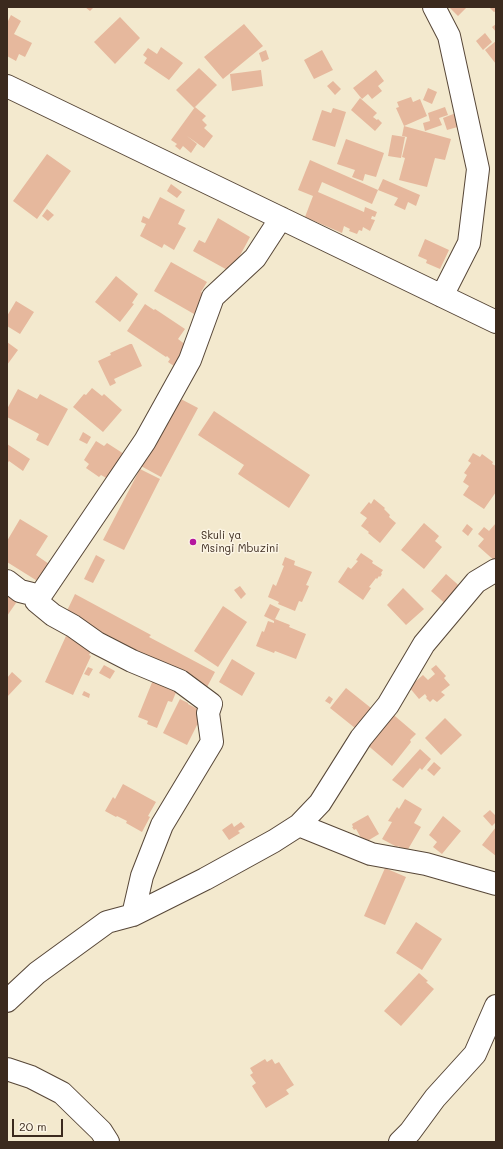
<!DOCTYPE html>
<html>
<head>
<meta charset="utf-8">
<style>
  body { margin:0 }
  #map { position:relative; width:503px; height:1149px; overflow:hidden; background:#f3e9ce; font-family:Mali,sans-serif }
  canvas { display:block }
  .frame { position:absolute; inset:0; border:8px solid #3b2a1e; pointer-events:none }
  .scale { position:absolute; left:12px; top:1119px; width:51px; height:18px; box-sizing:border-box; border:2px solid #3b2a1e; border-top:0; padding-left:5px; font-size:12px; line-height:14px; white-space:nowrap; color:#3b2a1e; -webkit-text-stroke:3px #fcf5e5; paint-order:stroke }
</style>
</head>
<body>
<div id="map">
<canvas width="503" height="1149"></canvas>
<div class="frame"></div>
<div class="scale">20 m</div>
</div>
<script>
const ctx = document.querySelector('canvas').getContext('2d');
ctx.lineJoin = 'round';
function fillPath(path, color) { ctx.fillStyle = color; ctx.fill(path, 'evenodd'); }
function stroke(path, color, width, dash) { ctx.strokeStyle = color; ctx.lineWidth = width; ctx.lineCap = dash ? 'butt' : 'round'; ctx.setLineDash(dash || []); ctx.stroke(path); }
function write(font, color, halo, rows, align = 'center') {
  ctx.font = font + ' Mali,sans-serif'; ctx.lineWidth = 3; ctx.setLineDash([]); ctx.textBaseline = 'middle'; ctx.strokeStyle = halo; ctx.fillStyle = color; for (const [text, x, y, turn = 0] of rows) {
    ctx.save(); ctx.translate(x, y); ctx.rotate((+turn || 0) * Math.PI / 180); ctx.textAlign = isNaN(turn) ? turn : align; if (halo) ctx.strokeText(text, 0, 0); ctx.fillText(text, 0, 0); ctx.restore();
  }
}
fillPath(new Path2D(`
  M 85,7 L 94,7 L 90,11 Z
  M 449,7 L 467,7 L 458,16 Z
  M 489,7 L 496,7 L 496,11 L 494,12 Z
  M 11,15 L 21,21 L 14,34 L 32,43 L 25,57 L 19,54 L 16,61 L 7,56 L 7,49 L 8,46 L 7,46 L 7,23 Z
  M 120,17 L 140,38 L 115,64 L 94,42 Z
  M 244,24 L 263,46 L 223,79 L 204,57 Z
  M 496,24 L 496,32 L 492,27 Z
  M 485,33 L 492,42 L 483,50 L 476,41 Z
  M 496,41 L 496,64 L 485,50 Z
  M 161,47 L 183,63 L 169,80 L 144,63 L 147,58 L 143,55 L 148,48 L 157,54 Z
  M 266,50 L 269,59 L 262,62 L 259,53 Z
  M 322,50 L 333,70 L 314,79 L 304,60 Z
  M 199,68 L 217,85 L 194,108 L 176,90 Z
  M 261,70 L 263,86 L 232,91 L 230,74 Z
  M 376,70 L 384,81 L 378,86 L 382,91 L 372,99 L 368,94 L 362,99 L 353,88 Z
  M 333,81 L 341,89 L 335,95 L 327,86 Z
  M 428,88 L 437,92 L 432,104 L 423,100 Z
  M 411,97 L 413,102 L 420,99 L 427,116 L 404,126 L 396,108 L 399,107 L 397,102 Z
  M 360,98 L 377,113 L 373,117 L 377,120 L 378,119 L 382,123 L 375,131 L 351,110 Z
  M 195,107 L 206,116 L 202,120 L 207,125 L 204,128 L 213,136 L 204,148 L 187,136 L 197,144 L 191,153 L 183,146 L 180,150 L 175,146 L 177,144 L 171,140 Z
  M 445,107 L 448,115 L 439,118 L 442,125 L 425,131 L 423,123 L 430,121 L 428,113 Z
  M 333,108 L 346,112 L 335,147 L 312,140 L 322,110 L 331,113 Z
  M 456,113 L 461,126 L 447,130 L 443,118 Z
  M 404,126 L 451,139 L 445,160 L 435,158 L 427,187 L 399,180 L 405,158 L 402,157 L 407,137 L 402,136 Z
  M 392,135 L 405,137 L 401,158 L 388,156 Z
  M 346,139 L 384,153 L 376,177 L 365,174 L 363,181 L 352,177 L 355,170 L 337,164 Z
  M 47,154 L 71,171 L 37,219 L 13,201 Z
  M 310,160 L 378,190 L 372,204 L 322,182 L 318,192 L 364,212 L 365,207 L 377,212 L 375,217 L 372,216 L 371,219 L 375,220 L 370,231 L 363,227 L 362,231 L 359,230 L 357,234 L 349,231 L 350,229 L 344,226 L 342,233 L 305,217 L 313,196 L 298,190 Z
  M 383,179 L 420,195 L 416,206 L 408,202 L 405,210 L 394,205 L 398,198 L 378,190 Z
  M 171,184 L 182,192 L 177,198 L 167,191 Z
  M 160,197 L 185,210 L 178,224 L 186,228 L 174,250 L 164,244 L 162,248 L 140,236 L 146,224 L 141,222 L 143,216 L 149,219 Z
  M 47,209 L 54,215 L 48,221 L 42,216 Z
  M 218,218 L 250,237 L 231,272 L 193,251 L 199,240 L 205,243 Z
  M 425,239 L 449,250 L 440,269 L 426,263 L 427,260 L 418,256 Z
  M 171,262 L 207,282 L 201,292 L 205,295 L 194,314 L 154,291 Z
  M 116,276 L 138,294 L 132,303 L 134,304 L 120,322 L 95,302 Z
  M 16,301 L 34,312 L 20,334 L 7,326 L 7,316 Z
  M 145,304 L 154,310 L 155,309 L 185,329 L 178,339 L 190,348 L 177,368 L 168,362 L 170,359 L 167,356 L 166,357 L 127,331 Z
  M 7,342 L 18,350 L 7,365 Z
  M 130,344 L 132,344 L 142,366 L 114,379 L 116,383 L 110,386 L 98,361 L 111,355 L 110,353 Z
  M 92,388 L 102,396 L 104,394 L 122,410 L 103,432 L 73,407 L 84,394 L 86,395 Z
  M 18,389 L 37,399 L 40,394 L 68,409 L 48,446 L 36,440 L 39,434 L 7,417 L 7,409 Z
  M 179,398 L 198,408 L 161,477 L 141,466 Z
  M 214,411 L 310,475 L 289,508 L 238,474 L 244,465 L 198,435 Z
  M 83,432 L 91,437 L 87,444 L 79,440 Z
  M 96,441 L 104,446 L 107,443 L 124,454 L 108,479 L 101,475 L 99,477 L 86,468 L 89,464 L 84,460 Z
  M 7,444 L 30,459 L 23,471 L 9,461 L 7,464 Z
  M 473,453 L 480,457 L 482,454 L 493,462 L 492,464 L 496,466 L 496,492 L 484,509 L 463,495 L 469,486 L 463,482 L 467,475 L 464,473 L 471,463 L 468,461 Z
  M 140,469 L 160,479 L 124,550 L 103,540 Z
  M 374,499 L 385,508 L 384,509 L 390,515 L 389,517 L 396,523 L 380,543 L 368,533 L 369,532 L 361,526 L 367,518 L 360,513 L 369,502 L 371,504 Z
  M 20,519 L 48,536 L 36,555 L 49,564 L 39,582 L 7,562 L 7,541 Z
  M 424,523 L 439,536 L 435,541 L 442,547 L 424,569 L 401,550 Z
  M 496,523 L 496,562 L 478,546 L 484,539 L 478,534 L 484,527 L 489,531 Z
  M 467,524 L 473,529 L 468,536 L 462,531 Z
  M 361,553 L 373,561 L 372,563 L 383,570 L 381,573 L 382,574 L 380,577 L 379,576 L 377,579 L 376,578 L 369,587 L 371,588 L 363,600 L 338,582 L 348,567 L 351,569 L 358,561 L 356,560 Z
  M 96,555 L 105,560 L 93,583 L 84,579 Z
  M 285,557 L 295,561 L 294,565 L 312,572 L 306,585 L 309,586 L 302,602 L 299,601 L 295,611 L 278,604 L 279,602 L 268,597 L 273,584 L 276,586 L 284,566 L 282,565 Z
  M 446,574 L 464,590 L 449,607 L 431,591 Z
  M 240,586 L 246,594 L 241,599 L 234,590 Z
  M 403,588 L 424,609 L 406,625 L 387,605 Z
  M 7,593 L 18,600 L 7,616 Z
  M 75,594 L 151,635 L 149,637 L 215,672 L 207,687 L 141,653 L 140,655 L 65,615 Z
  M 270,604 L 280,609 L 275,619 L 290,625 L 289,627 L 306,634 L 296,659 L 275,651 L 274,653 L 256,646 L 262,631 L 264,632 L 268,621 L 274,623 L 274,621 L 264,616 Z
  M 223,606 L 247,622 L 218,667 L 194,651 Z
  M 66,636 L 93,648 L 89,655 L 91,656 L 73,695 L 45,682 Z
  M 232,659 L 255,673 L 242,696 L 219,682 Z
  M 104,665 L 115,671 L 110,679 L 99,673 Z
  M 436,665 L 446,676 L 444,678 L 450,685 L 441,692 L 445,695 L 437,702 L 433,699 L 430,702 L 426,698 L 427,697 L 425,694 L 419,699 L 409,687 L 423,675 L 428,680 L 435,674 L 431,669 Z
  M 88,667 L 93,669 L 89,676 L 84,674 Z
  M 12,672 L 22,681 L 7,697 L 7,678 Z
  M 153,680 L 177,690 L 172,702 L 168,701 L 157,728 L 147,724 L 148,721 L 138,717 Z
  M 346,688 L 371,708 L 355,728 L 330,708 Z
  M 84,691 L 90,694 L 89,698 L 82,695 Z
  M 329,696 L 333,699 L 330,704 L 325,701 Z
  M 180,699 L 188,703 L 188,704 L 205,713 L 199,726 L 197,725 L 187,745 L 163,733 Z
  M 389,711 L 416,734 L 410,740 L 411,742 L 392,766 L 365,743 Z
  M 445,718 L 462,735 L 441,755 L 425,738 Z
  M 420,749 L 431,759 L 422,770 L 420,768 L 403,788 L 392,780 Z
  M 434,762 L 441,768 L 434,776 L 427,770 Z
  M 123,784 L 156,802 L 148,816 L 150,817 L 142,832 L 126,823 L 127,821 L 117,816 L 116,817 L 105,811 L 113,797 L 115,799 Z
  M 405,799 L 422,809 L 414,823 L 421,827 L 407,851 L 398,846 L 397,847 L 382,839 L 392,822 L 388,821 L 397,807 L 399,809 Z
  M 490,810 L 496,816 L 496,822 L 492,826 L 483,816 Z
  M 368,815 L 379,834 L 364,843 L 356,829 L 354,830 L 352,827 L 353,827 L 352,824 Z
  M 443,816 L 461,831 L 442,854 L 433,847 L 437,842 L 429,835 Z
  M 241,822 L 245,827 L 238,831 L 240,833 L 229,840 L 222,830 L 232,823 L 234,827 Z
  M 496,827 L 496,856 L 482,845 Z
  M 385,868 L 406,877 L 385,925 L 364,916 Z
  M 416,922 L 442,939 L 422,970 L 396,953 Z
  M 419,973 L 428,981 L 426,982 L 434,989 L 401,1026 L 384,1011 Z
  M 265,1059 L 267,1062 L 272,1059 L 275,1064 L 279,1062 L 294,1085 L 286,1090 L 289,1094 L 266,1108 L 252,1086 L 256,1083 L 250,1075 L 253,1073 L 250,1068 Z`), '#e6b89d');
const minor = new Path2D(`
  M 434,7 L 449,36 L 478,169 L 469,243 L 442,296
  M 7,86 L 496,322
  M 7,581 L 20,591 L 40,596 L 145,441 L 190,360 L 213,297 L 255,258 L 281,218
  M 35,595 L 36,601 L 53,615 L 73,626 L 97,643 L 132,661 L 180,681 L 211,704 L 208,713 L 212,742 L 162,825 L 142,876 L 133,915
  M 299,825 L 320,803 L 361,738 L 388,705 L 424,644 L 476,582 L 496,570
  M 7,1001 L 37,973 L 107,922 L 133,915 L 205,879 L 274,841 L 299,825 L 371,854 L 426,864 L 496,884
  M 7,1069 L 31,1077 L 62,1093 L 101,1131 L 108,1142
  M 400,1142 L 410,1132 L 435,1098 L 475,1054 L 496,1006`);
stroke(minor, '#574738', 24);
stroke(minor, '#fff', 22);
for (const [x, y, r, color] of [
  [193,542,4,"#b5179e"]
]) { const dot = new Path2D(); dot.arc(x, y, r, 0, 2 * Math.PI); ctx.fillStyle = color; ctx.fill(dot); stroke(dot, '#fcf5e5', 1.5); }
write('11px', '#3b2a1e', '#fcf5e5', [
  ["Skuli ya",201,536],
  ["Msingi Mbuzini",201,549]
], 'left');
</script>
</body>
</html>
